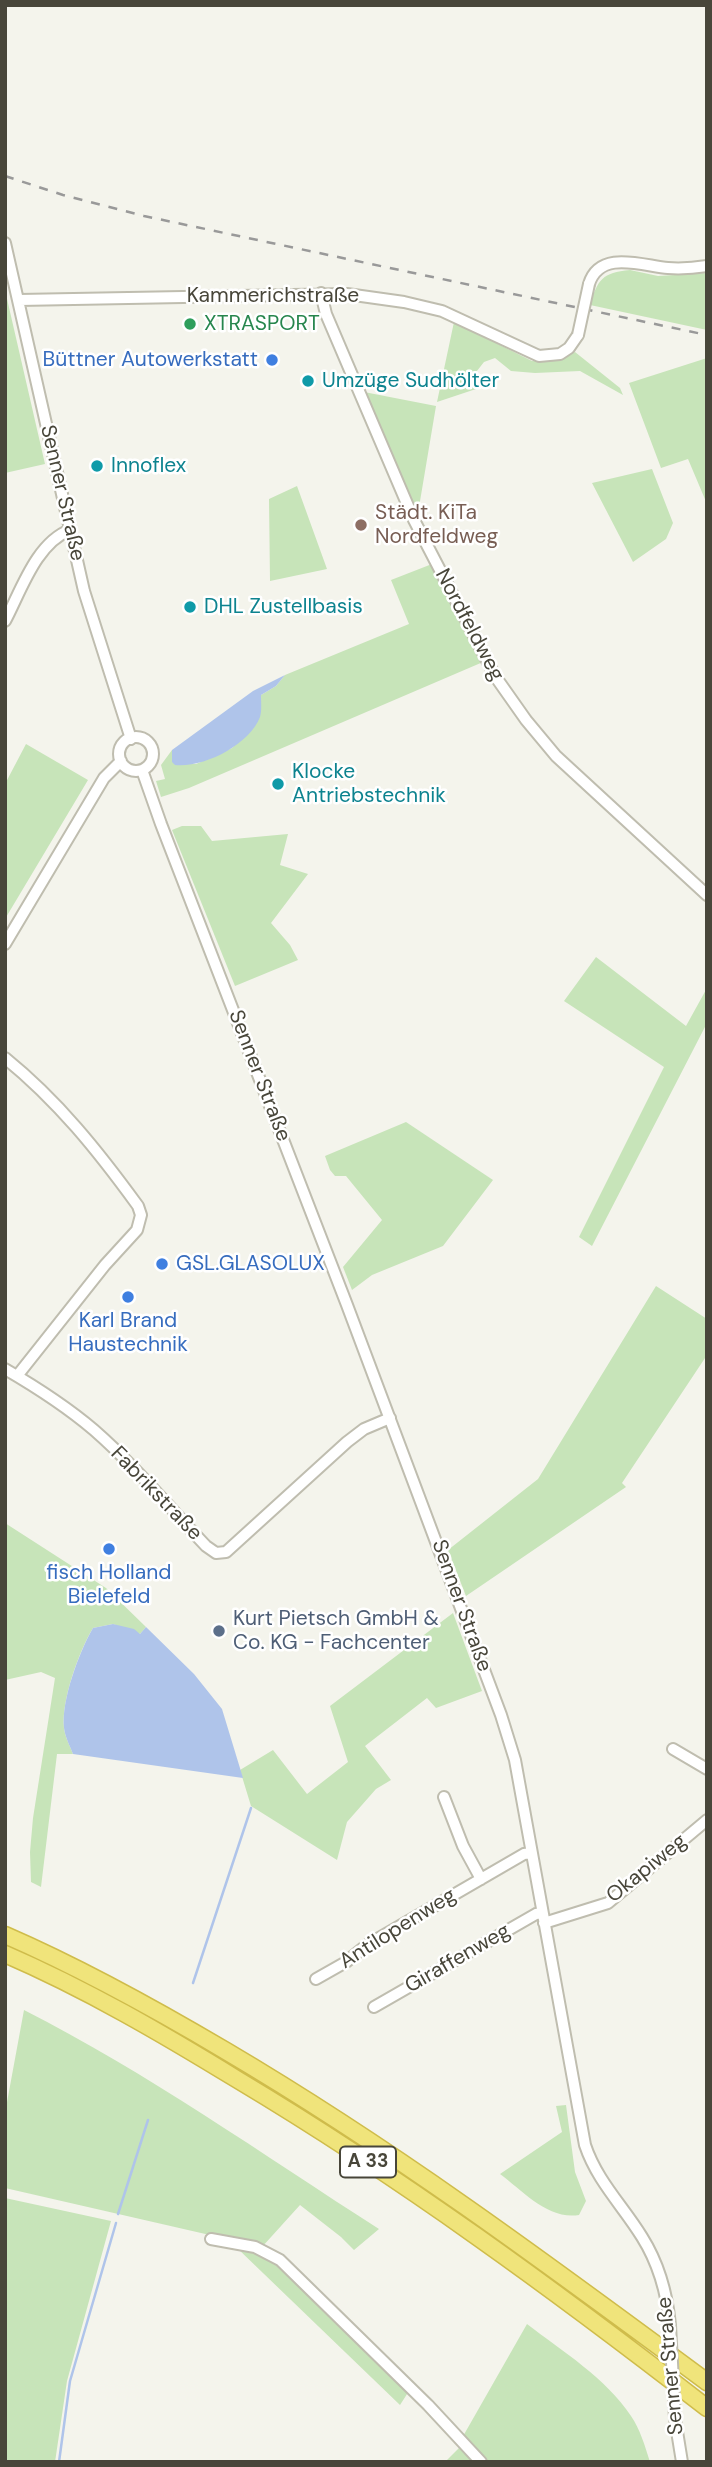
<!DOCTYPE html>
<html>
<head>
<meta charset="utf-8">
<style>
  body { margin:0 }
  #map { position:relative; width:712px; height:2467px; overflow:hidden; background:#f4f4ec; font-family:"DM Sans",sans-serif }
  canvas { display:block }
  .frame { position:absolute; inset:0; border:7px solid #48463a; pointer-events:none }
</style>
</head>
<body>
<div id="map">
<canvas width="712" height="2467"></canvas>
<div class="frame"></div>
</div>
<script>
const ctx = document.querySelector('canvas').getContext('2d');
ctx.lineJoin = 'round';
function fillPath(path, color) { ctx.fillStyle = color; ctx.fill(path, 'evenodd'); }
function stroke(path, color, width, dash) { ctx.strokeStyle = color; ctx.lineWidth = width; ctx.lineCap = dash ? 'butt' : 'round'; ctx.setLineDash(dash || []); ctx.stroke(path); }
function write(font, color, halo, rows, align = 'center') {
  ctx.font = font + ' "DM Sans",sans-serif'; ctx.lineWidth = 5; ctx.setLineDash([]); ctx.textBaseline = 'middle'; ctx.strokeStyle = halo; ctx.fillStyle = color; for (const [text, x, y, turn = 0] of rows) {
    ctx.save(); ctx.translate(x, y); ctx.rotate((+turn || 0) * Math.PI / 180); ctx.textAlign = isNaN(turn) ? turn : align; if (halo) ctx.strokeText(text, 0, 0); ctx.fillText(text, 0, 0); ctx.restore();
  }
}
fillPath(new Path2D(`
  M 630,270 L 658,276 L 707,273 L 707,330 L 590,305 C 598,279 602,273 630,270 Z
  M 5,290 L 45,464 L 5,473 Z
  M 454,322 L 532,361 L 560,359 L 575,352 L 620,388 L 623,395 L 580,371 L 535,373 L 511,371 L 495,358 L 484,362 L 473,376 L 485,386 L 437,402 Z
  M 707,358 L 707,504 L 688,459 L 661,468 L 629,383 Z
  M 364,392 L 436,406 L 417,519 Z
  M 652,469 L 673,523 L 666,539 L 633,562 L 592,483 Z
  M 297,486 L 327,569 L 270,581 L 269,499 Z
  M 432,564 L 483,662 L 189,788 L 161,797 L 156,781 L 165,779 L 161,765 L 172,750 L 172,762 L 196,764 L 232,748 L 252,728 L 261,695 L 276,686 L 285,675 L 409,624 L 391,580 Z
  M 26,744 L 88,780 L 5,919 L 5,784 Z
  M 182,826 L 201,826 L 212,841 L 288,834 L 280,865 L 308,874 L 271,923 L 290,945 L 298,960 L 235,986 L 172,830 Z
  M 596,957 L 686,1026 L 707,988 L 707,1023 L 592,1246 L 579,1237 L 664,1067 L 564,1001 Z
  M 406,1122 L 493,1180 L 443,1246 L 372,1275 L 352,1290 L 343,1267 L 382,1220 L 346,1176 L 335,1176 L 330,1170 L 325,1156 Z
  M 656,1286 L 707,1319 L 707,1355 L 622,1483 L 626,1487 L 466,1596 L 448,1550 L 538,1479 Z
  M 5,1523 L 106,1588 L 146,1627 L 140,1634 L 113,1624 L 93,1628 C 79,1651 61,1701 64,1728 C 65,1737 70,1746 73,1754 L 57,1754 L 41,1887 L 31,1882 L 30,1852 L 33,1818 L 55,1678 L 41,1672 L 5,1680 Z
  M 453,1613 L 482,1691 L 436,1708 L 427,1698 L 365,1746 L 391,1780 L 376,1789 L 347,1822 L 337,1860 L 251,1806 L 240,1770 L 273,1750 L 307,1794 L 348,1762 L 330,1706 Z
  M 24,2010 C 148,2073 262,2154 379,2229 L 354,2250 L 341,2237 L 300,2205 L 262,2247 L 5,2188 L 5,2113 Z
  M 566,2105 L 575,2172 L 586,2201 L 579,2215 C 548,2220 523,2191 500,2174 L 562,2132 L 556,2106 Z
  M 5,2198 L 111,2221 L 67,2381 L 55,2462 L 5,2462 Z
  M 236,2247 L 255,2250 L 279,2263 L 409,2391 L 400,2405 Z
  M 527,2324 C 562,2351 606,2378 631,2416 C 640,2429 645,2446 650,2462 L 485,2462 L 462,2438 Z
  M 462,2445 L 478,2462 L 445,2462 Z`), '#c7e4b9');
fillPath(new Path2D(`
  M 285,675 L 276,686 L 261,695 C 261,702 262,711 260,717 C 249,745 204,768 175,765 L 172,762 L 172,750 L 253,691 Z
  M 113,1624 L 134,1629 L 140,1634 L 146,1627 L 194,1674 L 222,1709 L 243,1778 L 73,1754 C 70,1746 65,1737 64,1728 C 61,1701 79,1652 93,1628 Z`), '#afc4ea');
stroke(new Path2D(`
  M 193,1983 L 251,1808
  M 118,2214 L 148,2120
  M 59,2462 L 70,2381 L 116,2223`), '#afc4ea', 2.5);
const minor = new Path2D(`
  M 5,243 L 84,591 L 131,739
  M 589,284 C 600,249 643,266 668,268 C 681,269 694,268 707,266
  M 321,293 L 326,314 L 414,520 L 495,676 L 526,720 L 556,756 L 707,895
  M 19,300 L 347,294 L 404,302 L 442,311 L 539,356 L 560,354 L 569,348 L 578,335
  M 5,621 C 21,591 36,543 70,530
  M119 754a17 17 0 1 1 34 0a17 17 0 1 1-34 0Z
  M 142,770 L 161,824 L 347,1305 L 501,1715 L 515,1760 L 585,2145 C 597,2181 623,2206 642,2237 C 659,2264 667,2293 670,2325
  M 5,944 L 104,778 L 121,761
  M 5,1058 C 58,1101 98,1151 138,1206 L 141,1215 L 137,1230 L 105,1265 L 17,1376
  M 5,1369 C 36,1387 67,1407 94,1430 C 134,1465 169,1507 206,1546 L 216,1553 L 226,1552 L 347,1442 L 364,1429 L 390,1418
  M 673,1749 L 707,1769
  M 444,1797 L 463,1846 L 481,1879
  M 544,1923 L 608,1903 L 707,1820
  M 316,1979 L 346,1962 L 367,1945 L 524,1854 L 531,1853
  M 374,2007 L 536,1914 L 542,1913
  M 211,2239 L 255,2247 L 280,2260 L 428,2405 L 481,2462
  M 675,2419 L 682,2462`);
const highway = new Path2D(`
  M 5,1935 C 81,1968 155,2009 226,2051 C 394,2150 550,2266 707,2382
  M 5,1954 C 86,1989 163,2034 238,2080 C 402,2178 556,2291 707,2408`);
stroke(minor, '#bfbdaf', 14);
stroke(highway, '#cfbc4b', 19);
stroke(minor, '#fff', 10);
stroke(highway, '#f0e47b', 16);
stroke(new Path2D(`
  M 5,176 L 63,195 L 144,216 L 707,335`), '#999', 2.5, [9, 9]);
const minorBridge = new Path2D(`
  M 578,335 L 589,284
  M 670,2325 L 675,2419`);
stroke(minorBridge, '#bfbdaf', 14, []);
stroke(minorBridge, '#fff', 10);
for (const [x, y, r, color] of [
  [190,324,7,"#2e9e5b"],
  [272,360,7,"#3f7fe0"],
  [308,381,7,"#0f9aa8"],
  [97,466,7,"#0f9aa8"],
  [361,525,7,"#8d6e63"],
  [190,607,7,"#0f9aa8"],
  [278,784,7,"#0f9aa8"],
  [162,1264,7,"#3f7fe0"],
  [128,1297,7,"#3f7fe0"],
  [109,1549,7,"#3f7fe0"],
  [219,1631,7,"#5c6f8a"]
]) { const dot = new Path2D(); dot.arc(x, y, r, 0, 2 * Math.PI); ctx.fillStyle = color; ctx.fill(dot); stroke(dot, '#fff', 2.5); }
for (const [x, y, w] of [
  [368,2162,56]
]) { const box = new Path2D(); box.roundRect(x - w / 2, y - 15.5, w, 31, 5); ctx.fillStyle = '#fff'; ctx.fill(box); stroke(box, '#48463a', 2); }
write('bold 19px', '#48463a', null, [
  ["A 33",368,2162]
]);
write('21px', '#48463a', '#fff', [
  ["Kammerichstraße",273,296],
  ["Senner Straße",62,493,77],
  ["Nordfeldweg",469,625,62],
  ["Senner Straße",259,1076,69],
  ["Fabrikstraße",156,1494,46],
  ["Senner Straße",461,1606,70],
  ["Okapiweg",647,1869,-39],
  ["Antilopenweg",398,1929,-32],
  ["Giraffenweg",458,1959,-30],
  ["Senner Straße",671,2366,-95]
]);
write('21px', '#27864d', '#fff', [
  ["XTRASPORT",204,324]
], 'left');
write('21px', '#366cbe', '#fff', [
  ["Büttner Autowerkstatt",258,360,"right"],
  ["GSL.GLASOLUX",176,1264,"left"],
  ["Karl Brand",128,1321],
  ["Haustechnik",128,1345],
  ["fisch Holland",109,1573],
  ["Bielefeld",109,1597]
]);
write('21px', '#0d838f', '#fff', [
  ["Umzüge Sudhölter",322,381],
  ["Innoflex",111,466],
  ["DHL Zustellbasis",204,607],
  ["Klocke",292,772],
  ["Antriebstechnik",292,796]
], 'left');
write('21px', '#785e54', '#fff', [
  ["Städt. KiTa",375,513],
  ["Nordfeldweg",375,537]
], 'left');
write('21px', '#4e5e75', '#fff', [
  ["Kurt Pietsch GmbH &",233,1619],
  ["Co. KG - Fachcenter",233,1643]
], 'left');
</script>
</body>
</html>
